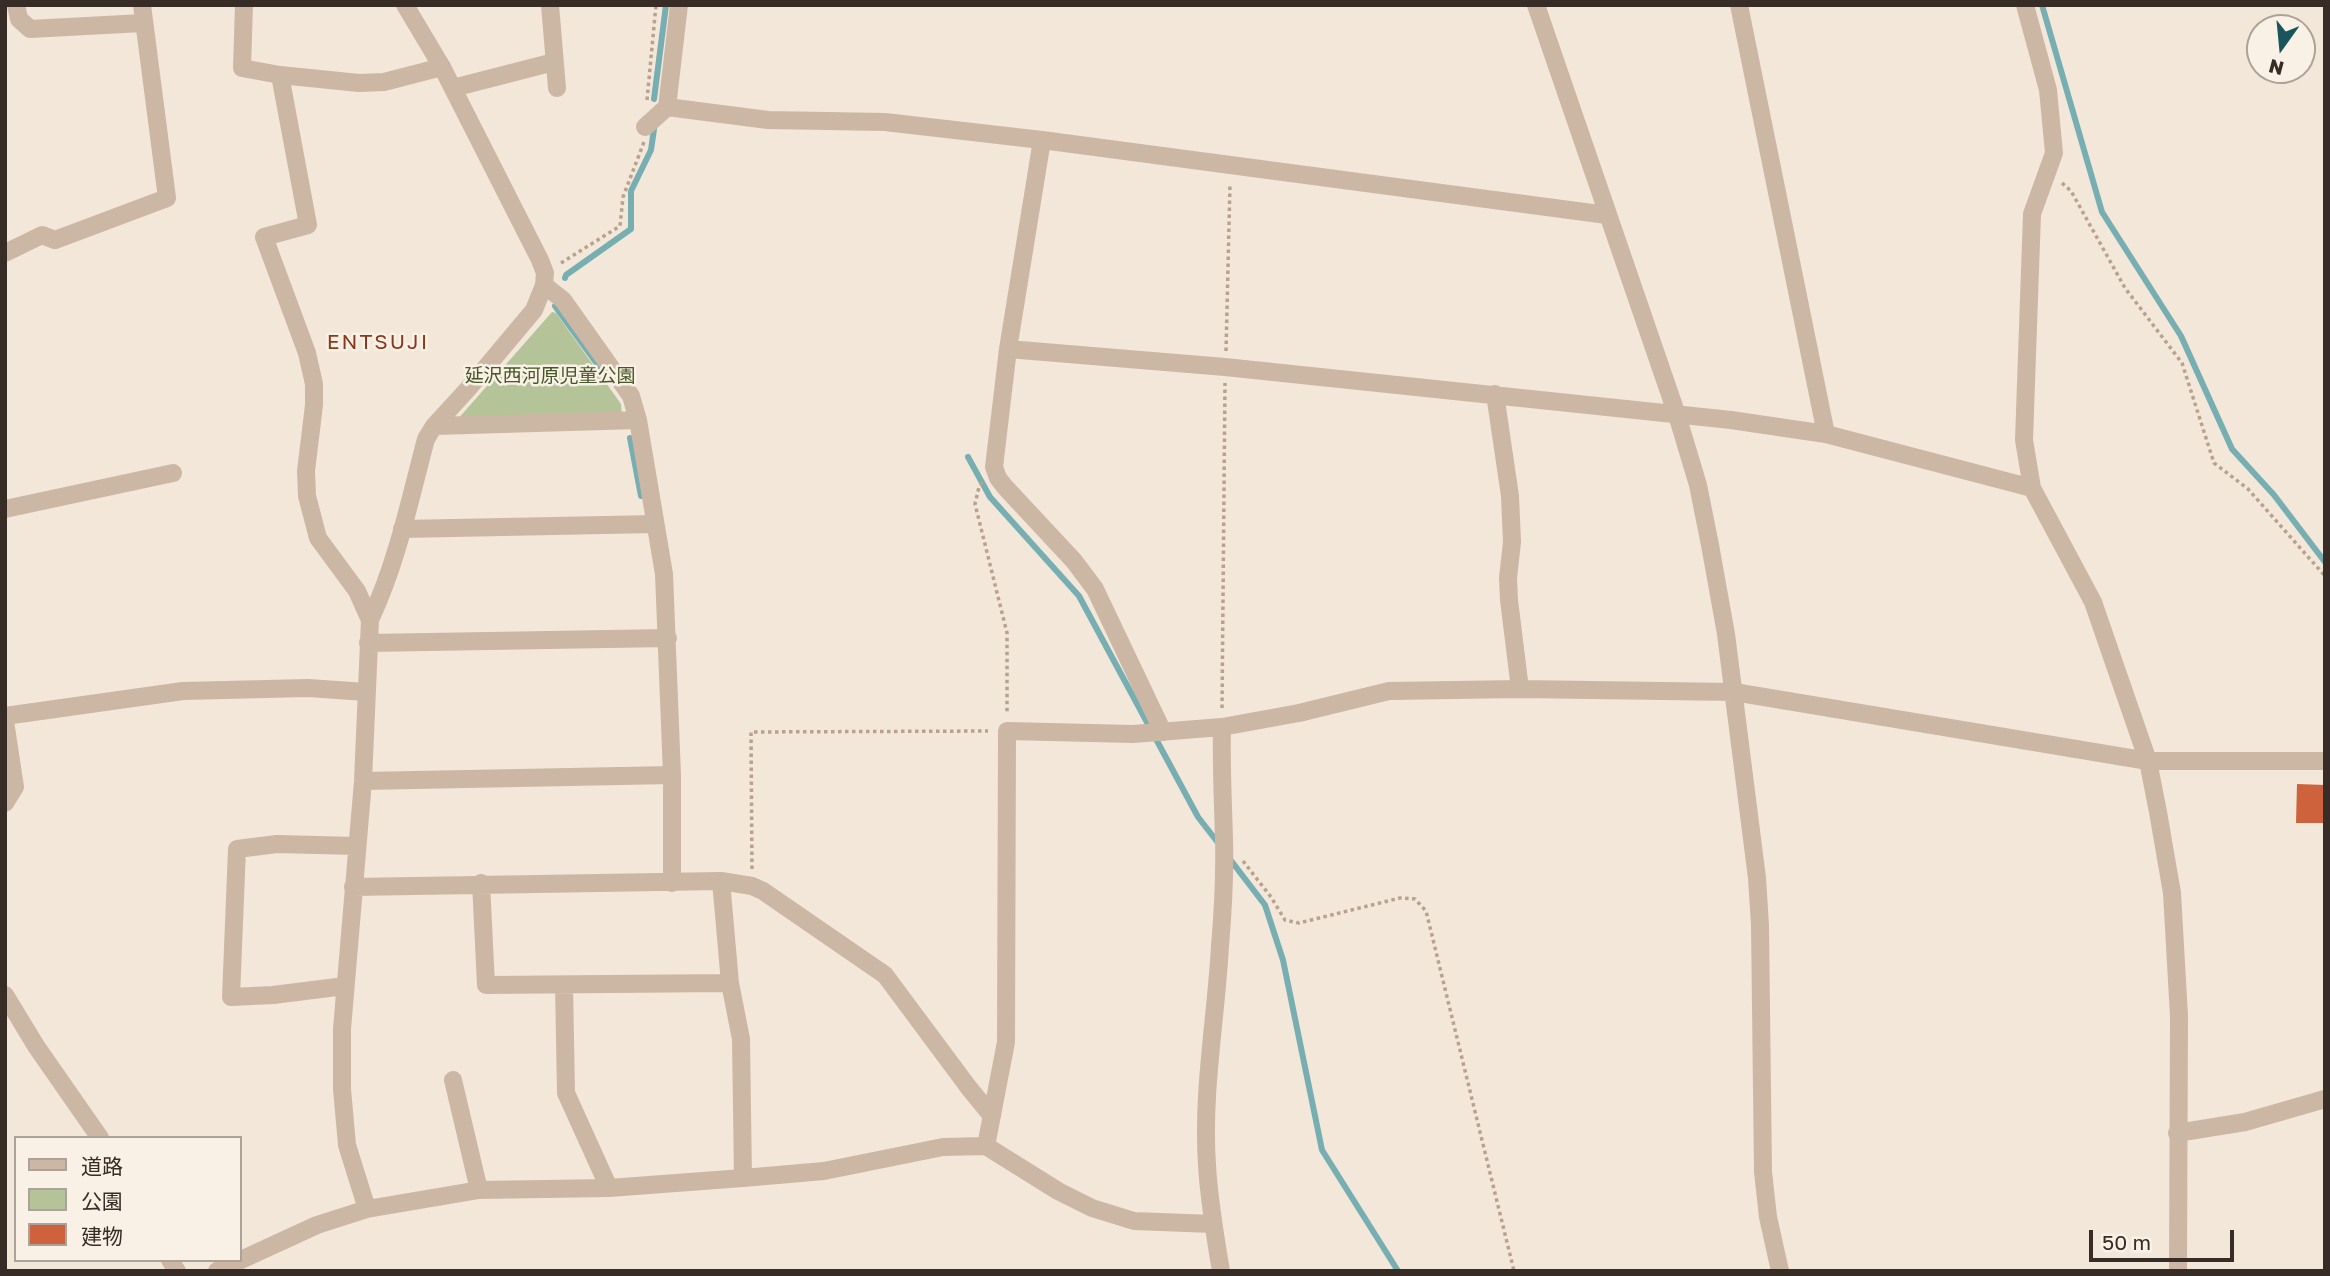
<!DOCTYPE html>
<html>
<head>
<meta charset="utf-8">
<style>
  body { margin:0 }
  #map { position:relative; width:2330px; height:1276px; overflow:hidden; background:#f3e7d9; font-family:"Golos Text","Noto Sans JP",sans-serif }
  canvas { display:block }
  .frame { position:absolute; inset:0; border:7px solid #372c26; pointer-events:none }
  .legend { position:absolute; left:14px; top:1136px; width:228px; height:126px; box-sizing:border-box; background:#faf1e6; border:2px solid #aca299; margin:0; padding:9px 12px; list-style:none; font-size:21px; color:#372c26 }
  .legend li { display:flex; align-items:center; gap:14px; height:35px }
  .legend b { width:35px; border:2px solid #aca299 }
  .north { position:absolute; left:2246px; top:14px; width:70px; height:70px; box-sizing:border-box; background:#faf1e6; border:2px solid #aca299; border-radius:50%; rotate:195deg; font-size:19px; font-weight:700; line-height:28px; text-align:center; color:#372c26 }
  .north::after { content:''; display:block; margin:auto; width:24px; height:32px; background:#19555b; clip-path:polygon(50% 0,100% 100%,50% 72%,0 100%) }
  .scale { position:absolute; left:2089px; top:1230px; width:145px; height:32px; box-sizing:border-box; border:4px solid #372c26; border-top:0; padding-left:9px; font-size:21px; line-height:24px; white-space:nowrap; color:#372c26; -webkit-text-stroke:5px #faf1e6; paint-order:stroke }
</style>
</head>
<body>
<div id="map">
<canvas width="2330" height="1276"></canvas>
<div class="frame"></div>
<ul class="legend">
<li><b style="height:9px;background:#ccb7a4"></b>道路</li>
<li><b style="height:19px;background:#b4c398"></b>公園</li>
<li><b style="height:19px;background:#ce623c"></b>建物</li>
</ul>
<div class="north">N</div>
<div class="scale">50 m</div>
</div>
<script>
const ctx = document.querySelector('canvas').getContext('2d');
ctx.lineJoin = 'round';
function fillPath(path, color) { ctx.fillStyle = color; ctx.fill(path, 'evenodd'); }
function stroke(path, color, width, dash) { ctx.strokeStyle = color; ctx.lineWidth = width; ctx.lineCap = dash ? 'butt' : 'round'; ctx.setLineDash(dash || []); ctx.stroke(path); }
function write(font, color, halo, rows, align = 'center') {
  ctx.font = font + ' "Golos Text","Noto Sans JP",sans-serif'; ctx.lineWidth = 5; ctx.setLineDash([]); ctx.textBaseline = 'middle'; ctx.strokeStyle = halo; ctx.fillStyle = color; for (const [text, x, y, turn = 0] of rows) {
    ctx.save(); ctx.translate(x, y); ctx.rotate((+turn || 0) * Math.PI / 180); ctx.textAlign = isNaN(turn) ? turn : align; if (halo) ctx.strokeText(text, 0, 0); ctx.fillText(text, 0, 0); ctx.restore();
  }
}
fillPath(new Path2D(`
  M 552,312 L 556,313 L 621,404 L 622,417 L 457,420 Z`), '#b4c398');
stroke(new Path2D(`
  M 2042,5 L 2102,212 L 2181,336 L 2232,449 L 2274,495 L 2325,562
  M 654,99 L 666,5
  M 565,278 L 566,275 L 631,229 L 631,191 L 651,150 L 654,129
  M 555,306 L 603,372
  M 630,438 L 641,496
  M 968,457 L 990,497 L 1079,596 L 1198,817 L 1219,844
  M 1229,858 L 1265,905 L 1283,960 L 1322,1150 L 1398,1271`), '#76aeb2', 6);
fillPath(new Path2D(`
  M 2297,784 L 2325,785 L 2325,823 L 2296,823 Z`), '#ce623c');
stroke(new Path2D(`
  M 647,100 L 656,5
  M 2062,183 L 2071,191 L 2125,288 L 2182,363 L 2214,463 L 2248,489 L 2325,576
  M 561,263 L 620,226 L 623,197 L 644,142
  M 1226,351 L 1230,184
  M 982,482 L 979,487 L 975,504 L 1007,633 L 1007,714
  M 1222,708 L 1225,383
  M 1243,861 L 1271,897 L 1285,920 L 1299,923 L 1400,898 L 1415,899 L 1426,911 L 1514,1271
  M 752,869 L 751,732 L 988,731`), '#b8a18e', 3.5, [3.5, 3.5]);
stroke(new Path2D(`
  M 16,5 L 19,19 L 30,29 L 143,23
  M 244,5 L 242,68 L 280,75 L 359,83 L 384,82 L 442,67
  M 405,5 L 442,67 L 540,260 L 545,273 L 544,285 L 563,300 L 631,396 L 638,420 L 664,574 L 672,775 L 672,883
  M 550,5 L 557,88
  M 1536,5 L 1677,415 L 1698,485 L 1710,545 L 1726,634 L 1757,878 L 1760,925 L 1763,1172 L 1768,1217 L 1780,1271
  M 1739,5 L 1826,434
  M 2025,5 L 2048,90 L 2054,153 L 2032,214 L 2024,440 L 2032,488 L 2093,602 L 2148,761 L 2158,812 L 2172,893 L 2179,1016 L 2178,1271
  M 280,75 L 308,225 L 264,237 L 307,353 L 314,384 L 314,405 L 306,471 L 307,496 L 318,538 L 357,591 L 370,620
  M 453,88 L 554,62
  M 667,107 L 768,120 L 885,122 L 1042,140 L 1607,215
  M 645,127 L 667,107 L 679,5
  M 1042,140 L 1008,349 L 994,467 L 998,478 L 1005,487 L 1074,561 L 1095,589 L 1163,732
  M 5,253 L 42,235 L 55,240 L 167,198 L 142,5
  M 1008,349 L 1225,367 L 1731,420 L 1826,434 L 2032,488
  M 1495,394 L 1510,496 L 1512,542 L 1508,578 L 1509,600 L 1520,689
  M 434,426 L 638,420
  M 5,509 L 173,473
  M 402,529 L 655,524
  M 368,643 L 668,638
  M 5,716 L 183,691 L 308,688 L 366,692
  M 5,721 L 15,787 L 5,803
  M 363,781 L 672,775
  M 721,881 L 752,886 L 763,891 L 885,975 L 969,1088 L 992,1116
  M 481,883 L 486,985 L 730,983
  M 353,887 L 721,881 L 730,983 L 741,1039 L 743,1178
  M 564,985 L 566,1093 L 609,1188
  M 345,986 L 273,995 L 231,997 L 237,849 L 277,844 L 357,846
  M 5,995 L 36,1046 L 100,1138
  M 453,1080 L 479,1190
  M 2177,1133 L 2245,1122 L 2325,1099
  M 986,1146 L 1006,1042 L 1007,731 L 1133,734 L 1222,727 L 1299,713 L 1389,691 L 1520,689 L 1734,692 L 2148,761 L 2325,761
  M 367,1209 L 347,1145 L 342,1089 L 342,1029 L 363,781 L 370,620 C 397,563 410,499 426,439 L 434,426 L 467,390 L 534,310 L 544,285
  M 170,1260 L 177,1271
  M 217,1271 L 317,1225 L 367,1209 L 479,1190 L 609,1188 L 743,1178 L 824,1171 L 943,1147 L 986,1146 L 1058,1191 L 1092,1208 L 1134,1221 L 1213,1224
  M 1221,1271 C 1215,1236 1209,1200 1207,1165 C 1202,1092 1216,1019 1220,946 C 1223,911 1225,875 1224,839 C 1223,802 1221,765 1222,727`), '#ccb7a4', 18);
write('19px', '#455728', '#faf1e6', [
  ["延沢西河原児童公園",550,376]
]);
ctx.letterSpacing = '2px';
write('21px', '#8b371a', '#faf1e6', [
  ["ENTSUJI",378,342]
]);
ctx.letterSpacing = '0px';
</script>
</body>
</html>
